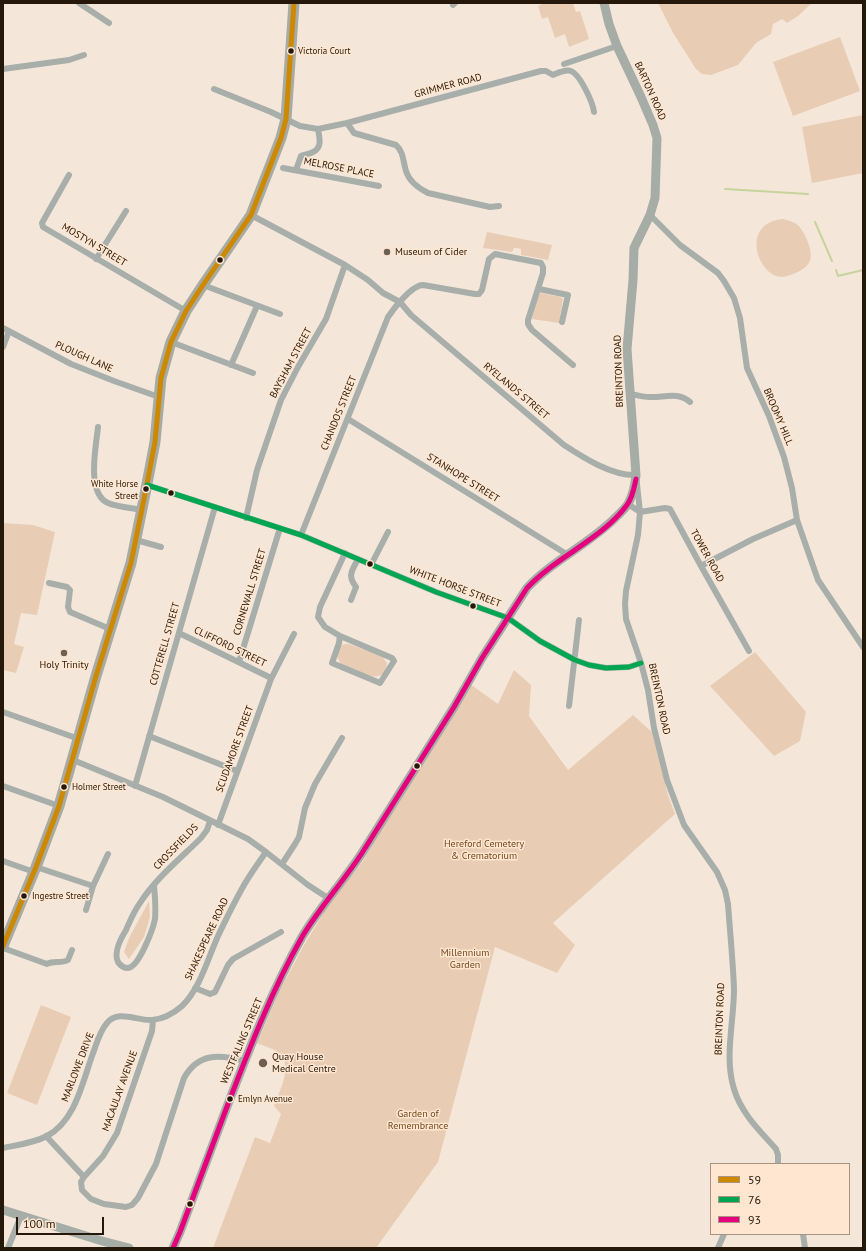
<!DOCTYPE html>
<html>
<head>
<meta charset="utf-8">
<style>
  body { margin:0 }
  #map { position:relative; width:866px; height:1251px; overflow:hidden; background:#f4e7da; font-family:"PT Sans",sans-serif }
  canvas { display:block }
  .frame { position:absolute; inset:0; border:4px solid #251709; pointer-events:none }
  .legend { position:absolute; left:710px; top:1163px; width:140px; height:72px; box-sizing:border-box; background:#ffe6d0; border:1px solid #a89380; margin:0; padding:5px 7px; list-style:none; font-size:12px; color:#251709 }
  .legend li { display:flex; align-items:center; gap:8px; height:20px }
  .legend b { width:20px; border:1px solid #a89380 }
  .scale { position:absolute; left:16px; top:1217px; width:88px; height:18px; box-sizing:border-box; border:2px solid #251709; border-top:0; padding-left:5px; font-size:12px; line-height:14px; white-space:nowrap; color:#251709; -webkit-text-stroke:3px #ffe6d0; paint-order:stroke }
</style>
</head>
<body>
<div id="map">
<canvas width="866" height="1251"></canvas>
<div class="frame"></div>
<ul class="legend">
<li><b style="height:5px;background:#cd8902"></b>59</li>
<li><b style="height:5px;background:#00a651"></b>76</li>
<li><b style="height:5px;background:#e5007d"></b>93</li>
</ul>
<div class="scale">100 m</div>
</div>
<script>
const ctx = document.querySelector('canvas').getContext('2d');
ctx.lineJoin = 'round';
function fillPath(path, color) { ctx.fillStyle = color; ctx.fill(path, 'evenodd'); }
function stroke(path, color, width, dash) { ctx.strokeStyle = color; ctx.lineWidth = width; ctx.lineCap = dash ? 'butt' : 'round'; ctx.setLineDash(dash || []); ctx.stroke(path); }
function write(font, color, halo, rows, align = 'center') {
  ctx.font = font + ' "PT Sans",sans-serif'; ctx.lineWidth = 3; ctx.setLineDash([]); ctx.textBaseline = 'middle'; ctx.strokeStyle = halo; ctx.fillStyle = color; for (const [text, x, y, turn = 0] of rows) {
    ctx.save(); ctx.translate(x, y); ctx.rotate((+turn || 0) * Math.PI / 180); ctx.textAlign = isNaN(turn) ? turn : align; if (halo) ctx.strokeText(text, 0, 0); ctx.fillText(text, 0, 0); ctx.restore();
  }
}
fillPath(new Path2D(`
  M 544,3 L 573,3 L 576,12 L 580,11 L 589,39 L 569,47 L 565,34 L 555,38 L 548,17 L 542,19 L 538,6 Z
  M 658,3 L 812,3 L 798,16 L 787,23 L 782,19 L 773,24 L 771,34 L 756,43 L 738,65 L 711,75 L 702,74 L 696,69 L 673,33 Z
  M 840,37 L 860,91 L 793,116 L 773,62 Z
  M 863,115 L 863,173 L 812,183 L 802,127 Z
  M 783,219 C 787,220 791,221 795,223 C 804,228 814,252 810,261 C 806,270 791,276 782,277 C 758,277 739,223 783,219 Z
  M 487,232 L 552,245 L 548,260 L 521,255 L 521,249 L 517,248 L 514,248 L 512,252 L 483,248 Z
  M 541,293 L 561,297 L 563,299 L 559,323 L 532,319 L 538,295 Z
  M 3,523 L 33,525 L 55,532 L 37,615 L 21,613 L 14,644 L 24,647 L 16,673 L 3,670 Z
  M 344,644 L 349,644 L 382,656 L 387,663 C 385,690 354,669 341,664 L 336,655 L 339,647 Z
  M 755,652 L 806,712 L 800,741 L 774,756 L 710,686 Z
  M 514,670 L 531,685 L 529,716 L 568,770 L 633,715 L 652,732 L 668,795 L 675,814 L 553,923 L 575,945 L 557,973 L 495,947 L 438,1162 L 376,1248 L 213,1248 L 255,1137 L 270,1143 L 281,1114 L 274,1106 C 279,1091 293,1068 280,1054 C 275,1049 264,1046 257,1043 L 279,992 L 304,945 L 326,909 L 363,861 L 384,824 L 470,684 L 498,704 Z
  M 149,901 L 150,917 L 144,937 L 129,959 L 124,952 L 129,938 Z
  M 41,1005 L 71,1017 L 37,1105 L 7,1093 Z`), '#e8cdb4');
stroke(new Path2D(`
  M 725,189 L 808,194
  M 815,222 L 832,261
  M 836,270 L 838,276 L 863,270`), '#c6d49c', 2);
stroke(new Path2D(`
  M 79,3 L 109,23
  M 453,5 L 455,3
  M 564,64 L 617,46
  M 3,69 L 69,60 L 84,55
  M 214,89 L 271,112 L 300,126 L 318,129 L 347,123 L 541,71 L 546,71 L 553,75 C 558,73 565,69 571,71 C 580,74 593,103 594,112
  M 347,123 L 354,133 L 396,145 C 404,152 403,162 406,171 C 409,181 418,188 428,193 L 490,207 L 499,206
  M 283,168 L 379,186
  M 296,170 L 301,156 C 305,154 310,154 313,152 C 323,148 319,136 318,129
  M 69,175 L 42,223 L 43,227 L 186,311
  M 251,215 L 345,265 L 368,280 L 383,293 L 400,302 L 411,315 L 564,445 C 584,458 612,476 636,475 L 640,512 L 638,535 L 626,591 L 625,604 L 626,619 L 641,663 L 648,690 L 654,728 L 667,780 L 684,825 L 717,872 L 725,890 L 728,904 C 730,932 733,961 734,989 C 734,1022 724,1057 734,1089 C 741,1113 760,1131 776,1149 L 778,1155 L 778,1164
  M 650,215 L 680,245 L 718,273 L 724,281 L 734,298 L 740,318 L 747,368 L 769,416 L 784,457 L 792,488 L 797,520 L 818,580 L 863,647
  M 96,259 L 126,211
  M 203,285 L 280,314
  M 539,289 L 568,295 L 562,322
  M 3,328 L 71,364 L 114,381 L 159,397
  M 171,342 L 253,373
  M 3,347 L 9,331
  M 231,365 L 257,306
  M 630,394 C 637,395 643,397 649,397 C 663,398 678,391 690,402
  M 348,419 L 568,555
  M 98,427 C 96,447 86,493 108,503 C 117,507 132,508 142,510
  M 147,485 L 301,535 L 436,592 L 508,618 L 540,641 L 575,660 L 589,665 L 606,668 L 629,667 L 641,663
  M 628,504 L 640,512 L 665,508 L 670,509 L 701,566 L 749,651
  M 246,518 L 257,470 L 281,400 L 298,367 L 326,319 L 345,265
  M 301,535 L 388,317 C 394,308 412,285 423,285 L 475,294 L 479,294 L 482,290 L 489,259 L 495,254 L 541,263 L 543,267 L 543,273 L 528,320 L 528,324 L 532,330 L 573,365
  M 136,540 L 161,547
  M 371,565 L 388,532
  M 701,566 L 753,539 L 797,520
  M 49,583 L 67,587 L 70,590 L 68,607 L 70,612 L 110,629
  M 351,600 L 356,587 C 347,575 352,571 358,559
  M 179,633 L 269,677 L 271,679
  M 340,636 L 339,643 L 332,663 L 380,683 L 394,661 L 392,658 L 340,636 L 325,627 L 318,617 L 320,607 L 345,553
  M 239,662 L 280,528
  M 569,706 L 579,620
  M 3,712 L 79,739
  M 149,736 L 237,771
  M 73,760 L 163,797 L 248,839 L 266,852 L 308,885 L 328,898
  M 3,786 L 59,806
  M 135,786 L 215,507
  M 218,825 L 271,679 L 294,634
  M 3,861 L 34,872
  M 282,864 L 295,844 L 299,837 L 305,808 L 315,784 L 342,738
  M 36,867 L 93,886 L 86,910
  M 154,885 C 155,896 156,907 155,919 C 153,929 139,967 128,968 C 123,968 120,965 118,962 C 113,952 121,938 126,930 C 130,921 134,911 140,903 C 156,878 180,859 201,838 L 207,830 L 210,821
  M 93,886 L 108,854
  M 3,948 L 47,964 C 54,960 61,964 68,960 L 72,950
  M 195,988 L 210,994 L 215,992 L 228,965 L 233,959 L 281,932
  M 46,1136 L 84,1177 L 103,1156 L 117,1133 L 152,1031 L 153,1020
  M 3,1148 C 17,1145 34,1143 47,1136 C 75,1121 82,1084 92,1056 C 96,1046 99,1032 107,1023 C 118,1009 137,1021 152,1020 C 163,1019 174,1013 182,1006 C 200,989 208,958 218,936 C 226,919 235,901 244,885 C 251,873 259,862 266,852
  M 84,1177 L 81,1182 L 82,1190 L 91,1199 L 104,1204 L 126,1207 L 132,1205 L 138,1198 L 156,1164 L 184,1078 C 198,1053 219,1054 244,1061
  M 803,1234 L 805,1248
  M 8,1248 L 21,1216
  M 718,1248 L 724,1234`), '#a8aea9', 6);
stroke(new Path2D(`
  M 3,1210 L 102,1241 L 129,1248
  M 173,1248 L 180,1232 C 196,1189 212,1146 228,1104 C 250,1047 272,990 302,937 C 320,907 343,882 362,853 L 454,707 L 482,658 L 527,588 C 552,561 587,545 613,520 C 618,515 624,510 628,504 C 633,495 635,485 636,475 L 627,349 L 633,280 L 634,248 L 650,215 L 655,198 L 657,138 L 653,125 L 641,97 L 617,46 L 609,24 L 604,3`), '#a6aca6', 9);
stroke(new Path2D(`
  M 3,946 L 36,867 L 59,806 L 96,676 L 131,563 L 146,489 L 155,442 L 161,378 L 171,342 L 186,311 L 203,285 L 251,215 L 281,138 L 286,119 L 294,3`), '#a8aba3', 11);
stroke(new Path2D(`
  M 3,946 L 36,867 L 59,806 L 96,676 L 131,563 L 146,489 L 155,442 L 161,378 L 171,342 L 186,311 L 203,285 L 251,215 L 281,138 L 286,119 L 294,3`), '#cd8902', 5);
stroke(new Path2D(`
  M 147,485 L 301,535 L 436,592 L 508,618 L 540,641 L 575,660 L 589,665 L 606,668 L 629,667 L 641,663`), '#00a651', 5);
stroke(new Path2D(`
  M 173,1248 L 180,1232 C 196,1189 212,1146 228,1104 C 250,1047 272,990 302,937 C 320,907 343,882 362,853 L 454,707 L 482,658 L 527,588 C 557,556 601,540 627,505 C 633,497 634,488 636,479`), '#e5007d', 5);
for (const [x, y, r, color] of [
  [291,51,3.5,"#251709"],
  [387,252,4,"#6d6052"],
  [220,260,3.5,"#251709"],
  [146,489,3.5,"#251709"],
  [171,493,3.5,"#251709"],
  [370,564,3.5,"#251709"],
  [473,606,3.5,"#251709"],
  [64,653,4,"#6d6052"],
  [417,766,3.5,"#251709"],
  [64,787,3.5,"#251709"],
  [24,896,3.5,"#251709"],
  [263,1063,5,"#6d6052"],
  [230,1099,3.5,"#251709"],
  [190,1204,3.5,"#251709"]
]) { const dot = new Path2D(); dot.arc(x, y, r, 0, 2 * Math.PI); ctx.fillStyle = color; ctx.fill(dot); stroke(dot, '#ffe6d0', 1.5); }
write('9px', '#251709', '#ffe6d0', [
  ["Victoria Court",298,51],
  ["White Horse",138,484,"right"],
  ["Street",138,496,"right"],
  ["Holmer Street",72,787],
  ["Ingestre Street",32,896],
  ["Emlyn Avenue",238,1099]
], 'left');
write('10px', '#251709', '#ffe6d0', [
  ["GRIMMER ROAD",448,86,-15],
  ["BARTON ROAD",650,91,66],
  ["MELROSE PLACE",339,168,11],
  ["MOSTYN STREET",94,245,31],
  ["PLOUGH LANE",84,357,24],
  ["BAYSHAM STREET",291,363,-62],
  ["BREINTON ROAD",619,371,-92],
  ["RYELANDS STREET",516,391,40],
  ["CHANDOS STREET",339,413,-68],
  ["BROOMY HILL",778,417,67],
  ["STANHOPE STREET",463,478,32],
  ["TOWER ROAD",707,556,61],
  ["WHITE HORSE STREET",455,587,21],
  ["CORNEWALL STREET",250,592,-73],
  ["COTTERELL STREET",165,644,-74],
  ["CLIFFORD STREET",230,647,26],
  ["BREINTON ROAD",659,699,78],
  ["SCUDAMORE STREET",235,749,-70],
  ["CROSSFIELDS",176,847,-46],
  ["SHAKESPEARE ROAD",207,939,-65],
  ["BREINTON ROAD",720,1019,-88],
  ["WESTFALING STREET",242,1041,-67],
  ["MARLOWE DRIVE",78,1067,-69],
  ["MACAULAY AVENUE",120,1091,-70]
]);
write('10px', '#251709', '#ffe6d0', [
  ["Museum of Cider",395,252],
  ["Holy Trinity",64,665,"center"],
  ["Quay House",272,1057],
  ["Medical Centre",272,1069]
], 'left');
write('10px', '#71481d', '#ffe6d0', [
  ["Hereford Cemetery",484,844],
  ["& Crematorium",484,856],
  ["Millennium",465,953],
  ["Garden",465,965],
  ["Garden of",418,1114],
  ["Remembrance",418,1126]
]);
</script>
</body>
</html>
